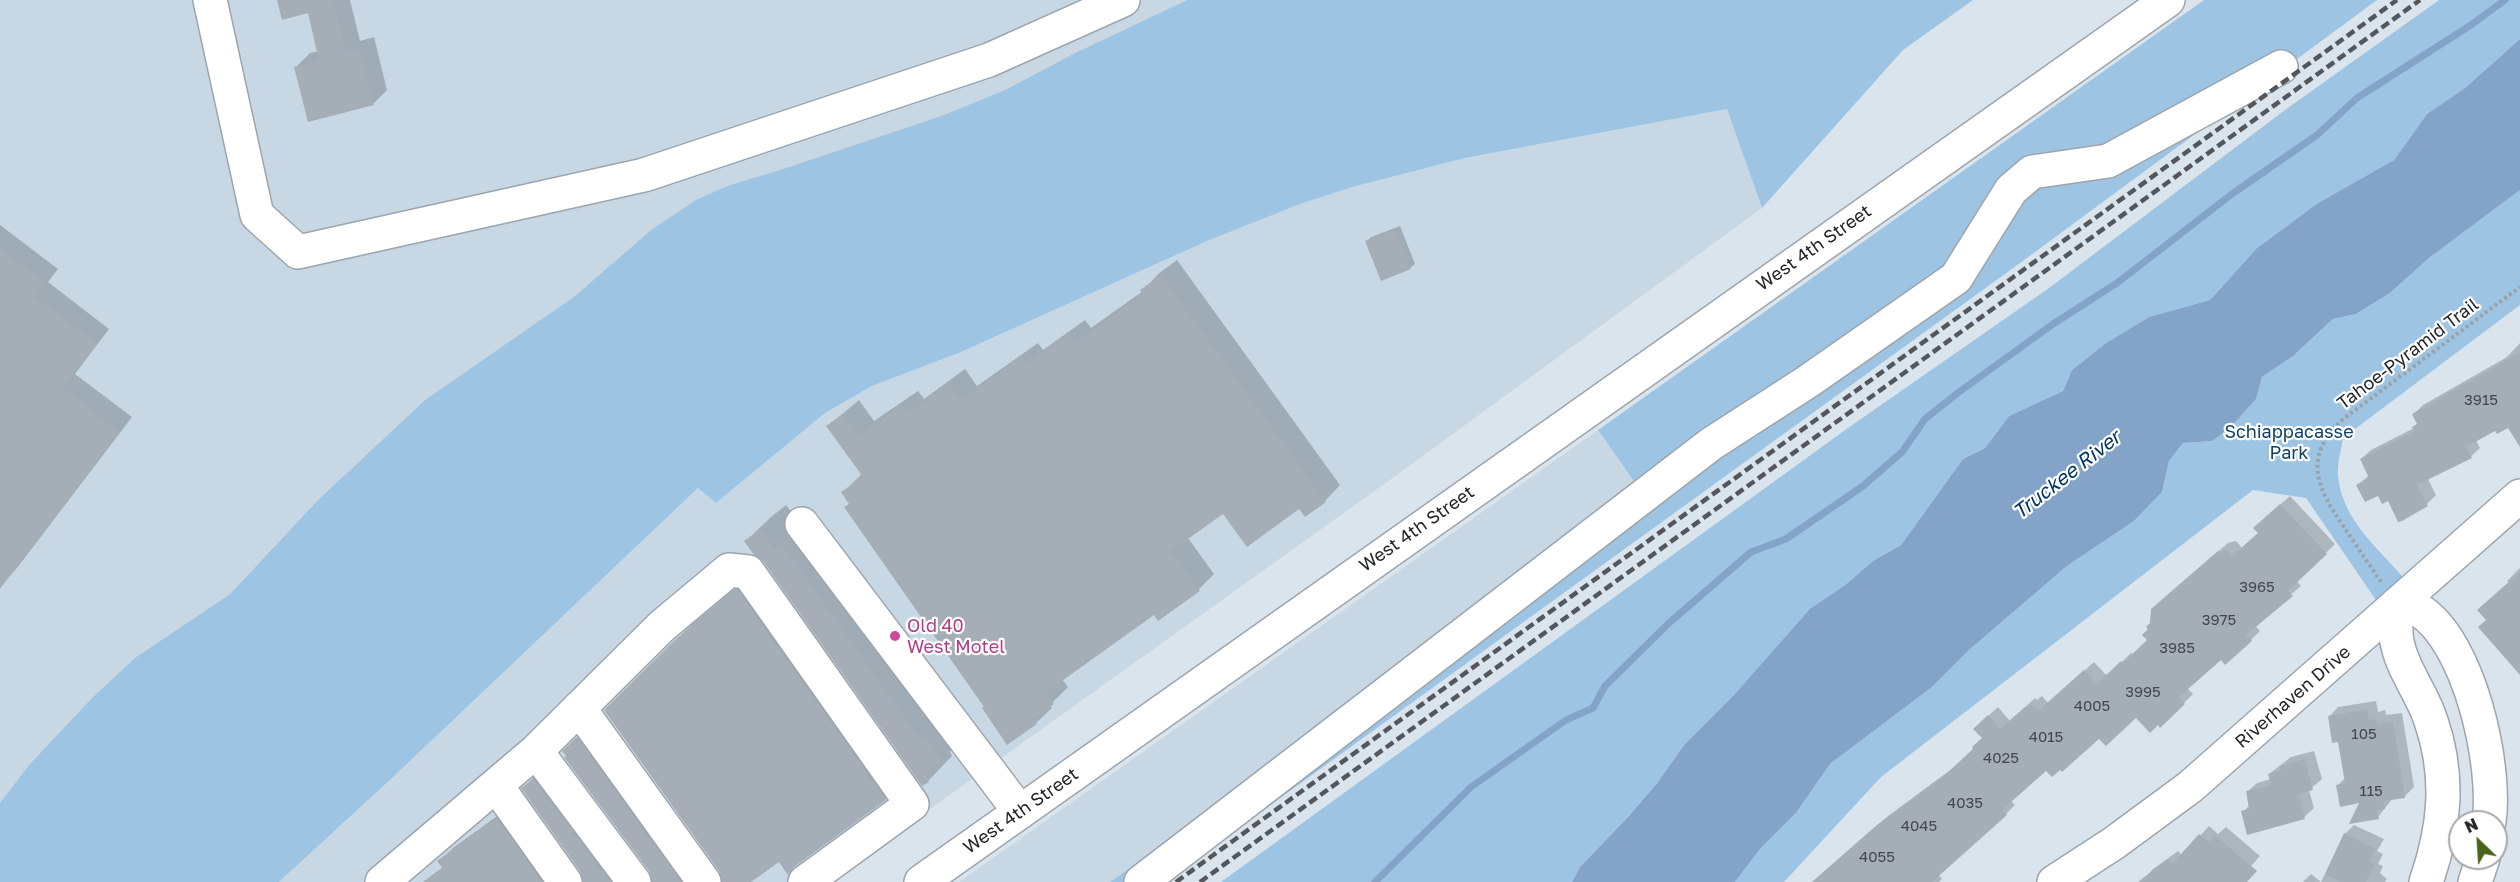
<!DOCTYPE html>
<html>
<head>
<meta charset="utf-8">
<style>
  body { margin:0 }
  #map { position:relative; width:2520px; height:882px; overflow:hidden; background:#dae4ed; font-family:"Golos Text",sans-serif }
  canvas { display:block }
  .north { position:absolute; left:2448px; top:810px; width:60px; height:60px; box-sizing:border-box; background:#fff; border:2px solid #a7a8a9; border-radius:50%; rotate:335deg; font-size:16px; font-weight:700; line-height:24px; text-align:center; color:#232629 }
  .north::after { content:''; display:block; margin:auto; width:21px; height:27px; background:#46651b; clip-path:polygon(50% 0,100% 100%,50% 72%,0 100%) }
</style>
</head>
<body>
<div id="map">
<canvas width="2520" height="882"></canvas>
<div class="north">N</div>
</div>
<script>
const ctx = document.querySelector('canvas').getContext('2d');
ctx.lineJoin = 'round';
function fillPath(path, color) { ctx.fillStyle = color; ctx.fill(path, 'evenodd'); }
function stroke(path, color, width, dash) { ctx.strokeStyle = color; ctx.lineWidth = width; ctx.lineCap = dash ? 'butt' : 'round'; ctx.setLineDash(dash || []); ctx.stroke(path); }
function write(font, color, halo, rows, align = 'center') {
  ctx.font = font + ' "Golos Text",sans-serif'; ctx.lineWidth = 4.5; ctx.setLineDash([]); ctx.textBaseline = 'middle'; ctx.strokeStyle = halo; ctx.fillStyle = color; for (const [text, x, y, turn = 0] of rows) {
    ctx.save(); ctx.translate(x, y); ctx.rotate((+turn || 0) * Math.PI / 180); ctx.textAlign = isNaN(turn) ? turn : align; if (halo) ctx.strokeText(text, 0, 0); ctx.fillText(text, 0, 0); ctx.restore();
  }
}
fillPath(new Path2D(`
  M 0,0 L 1187,0 L 1073,54 L 1005,90 L 941,116 L 783,169 L 730,185 L 651,230 L 575,296 L 425,400 L 318,500 L 230,594 L 187,623 L 91,699 L 29,765 L 0,803 Z
  M 1727,109 L 1762,208 L 1394,477 L 828,882 L 279,882 L 392,778 L 698,488 L 716,503 L 825,413 L 872,386 L 961,352 L 1207,241 L 1300,204 L 1356,186 L 1465,158 Z
  M 1598,430 L 1648,501 L 1110,882 L 959,882 Z`), '#c7d8e4');
fillPath(new Path2D(`
  M 1187,0 L 1973,0 L 1903,50 L 1762,208 L 1727,109 L 1465,158 L 1356,186 L 1300,204 L 1207,241 L 961,352 L 872,386 L 825,413 L 716,503 L 698,488 L 392,778 L 279,882 L 0,882 L 0,803 L 29,765 L 91,699 L 135,658 L 230,594 L 318,500 L 425,400 L 575,296 L 651,230 L 696,200 L 730,185 L 783,169 L 941,116 L 1005,90 L 1073,54 Z
  M 2204,0 L 2377,0 L 2016,266 L 1164,882 L 1110,882 L 1648,501 L 1598,430 Z
  M 2439,0 L 2520,0 L 2520,39 L 2465,88 L 2427,114 L 2394,160 L 2318,203 L 2257,248 L 2210,300 L 2149,317 L 2106,343 L 2072,370 L 2063,391 L 2009,416 L 1985,448 L 1963,459 L 1901,545 L 1873,561 L 1844,586 L 1684,745 L 1658,782 L 1628,817 L 1580,867 L 1572,882 L 1221,882 L 1848,428 L 2049,288 L 2285,110 Z
  M 2520,190 L 2520,305 L 2343,438 C 2341,450 2337,464 2338,475 C 2341,518 2377,547 2403,577 L 2376,600 L 2306,498 L 2253,490 L 1881,777 L 1784,882 L 1735,882 L 1760,849 L 1796,813 L 1830,764 L 1932,687 L 1969,650 L 2067,566 L 2134,521 L 2162,492 L 2169,461 L 2183,443 L 2212,441 L 2231,427 L 2256,399 L 2262,377 L 2293,356 L 2333,319 L 2356,314 L 2390,293 L 2429,258 Z`), '#9ec4e3');
fillPath(new Path2D(`
  M 2520,39 L 2520,190 L 2429,258 L 2390,293 L 2356,314 L 2333,319 L 2293,356 L 2262,377 L 2256,399 L 2231,427 L 2212,441 L 2183,443 L 2169,461 L 2162,492 L 2134,521 L 2067,566 L 1969,650 L 1932,687 L 1830,764 L 1796,813 L 1760,849 L 1735,882 L 1572,882 L 1580,867 L 1628,817 L 1658,782 L 1684,745 L 1735,694 L 1810,609 L 1844,586 L 1873,561 L 1901,545 L 1963,459 L 1985,448 L 2009,416 L 2063,391 L 2072,370 L 2106,343 L 2149,317 L 2210,300 L 2257,248 L 2318,203 L 2394,160 L 2427,114 L 2465,88 Z`), '#83a4c8');
fillPath(new Path2D(`
  M 279,0 L 350,0 L 360,41 L 374,37 L 387,90 L 373,104 L 296,67 L 310,53 L 319,51 L 309,11 Z
  M 0,225 L 58,269 L 48,282 L 109,329 L 75,374 L 132,417 L 17,568 L 4,582 L 0,579 Z
  M 1400,226 L 1415,264 L 1410,268 L 1367,241 L 1371,237 Z
  M 1177,260 L 1340,485 L 1325,501 L 1299,507 L 1224,512 L 1188,538 L 1214,574 L 1199,589 L 1154,613 L 1062,679 L 1068,687 L 1050,705 L 1052,708 L 1036,723 L 986,706 L 843,492 L 862,474 L 828,426 L 859,400 L 874,421 L 918,391 L 924,399 L 965,369 L 977,386 L 1038,343 L 1043,350 L 1085,320 L 1091,328 L 1143,291 L 1158,274 Z
  M 2520,343 L 2520,422 L 2496,429 L 2476,440 L 2480,448 L 2467,460 L 2428,479 L 2436,495 L 2427,504 L 2388,498 L 2358,485 L 2369,475 L 2361,459 L 2371,450 L 2414,428 L 2418,423 L 2414,414 L 2423,405 L 2507,357 Z
  M 2290,496 L 2335,544 L 2297,581 L 2301,586 L 2255,625 L 2260,631 L 2251,640 L 2221,658 L 2187,688 L 2193,694 L 2184,703 L 2136,716 L 2047,768 L 2010,800 L 2015,805 L 2006,814 L 1938,874 L 1942,879 L 1939,882 L 1812,882 L 1888,816 L 1957,765 L 1975,748 L 1983,737 L 1985,719 L 1998,707 L 2010,721 L 2035,698 L 2037,700 L 2042,696 L 2048,703 L 2094,662 L 2107,676 L 2131,653 L 2133,655 L 2149,640 L 2151,623 L 2162,600 L 2228,543 L 2236,541 L 2242,548 L 2259,533 L 2264,519 Z
  M 786,505 L 966,736 L 950,752 L 952,756 L 928,781 L 764,560 L 746,541 L 771,517 Z
  M 2520,568 L 2520,662 L 2488,620 L 2509,583 L 2507,581 Z
  M 750,576 L 899,785 L 885,799 L 800,861 L 779,860 L 748,882 L 724,882 L 721,870 L 606,710 L 690,626 Z
  M 2376,701 L 2378,712 L 2385,710 L 2386,715 L 2402,713 L 2414,787 L 2405,796 L 2393,798 L 2378,817 L 2362,801 L 2338,785 L 2346,777 L 2339,740 L 2329,717 L 2338,707 Z
  M 591,724 L 706,882 L 654,882 L 650,870 L 564,751 Z
  M 2314,751 L 2322,779 L 2309,790 L 2314,808 L 2304,817 L 2243,812 L 2250,805 L 2247,792 L 2257,783 L 2271,779 L 2269,774 L 2291,757 Z
  M 537,774 L 636,882 L 585,882 L 582,871 L 523,788 Z
  M 511,806 L 567,882 L 423,882 L 443,867 L 439,862 L 453,848 Z
  M 2354,825 L 2384,839 L 2377,851 L 2383,854 L 2378,864 L 2383,866 L 2380,873 L 2387,879 L 2385,882 L 2321,882 L 2345,834 Z
  M 2209,826 L 2218,834 L 2226,827 L 2260,856 L 2237,882 L 2147,882 L 2144,879 L 2153,869 L 2178,851 L 2182,856 Z
  M 2311,874 L 2321,882 L 2303,882 Z`), '#0003');
stroke(new Path2D(`
  M 1375,882 L 1471,787 L 1566,720 L 1593,708 L 1605,686 L 1669,623 L 1751,552 L 1786,539 L 1863,486 L 1902,452 L 1925,419 L 1959,392 L 2053,324 L 2117,283 L 2232,194 L 2317,135 L 2357,98 L 2471,25 L 2505,0`), '#83a4c8', 7);
fillPath(new Path2D(`
  M 277,0 L 334,0 L 346,54 L 360,50 L 374,105 L 308,122 L 294,67 L 319,61 L 308,13 L 282,20 Z
  M 1396,229 L 1411,269 L 1381,281 L 1365,241 Z
  M 0,249 L 45,283 L 35,297 L 97,343 L 63,388 L 119,432 L 0,589 Z
  M 1161,275 L 1326,502 L 1305,517 L 1299,509 L 1247,547 L 1223,514 L 1171,551 L 1200,591 L 1158,621 L 1154,615 L 1045,693 L 1054,704 L 1033,719 L 1037,724 L 1007,745 L 982,708 L 984,707 L 844,507 L 849,504 L 841,492 L 863,477 L 826,426 L 843,414 L 858,436 L 902,405 L 908,413 L 949,383 L 961,400 L 1022,357 L 1027,364 L 1069,334 L 1075,343 L 1143,294 L 1140,290 Z
  M 2520,352 L 2520,447 L 2508,428 L 2497,434 L 2495,431 L 2466,447 L 2472,458 L 2417,485 L 2428,506 L 2402,521 L 2398,522 L 2388,501 L 2382,504 L 2378,496 L 2365,502 L 2356,485 L 2369,478 L 2360,459 L 2414,431 L 2412,427 L 2417,424 L 2412,414 Z
  M 2280,504 L 2327,554 L 2288,591 L 2293,596 L 2246,635 L 2252,641 L 2225,665 L 2221,660 L 2179,697 L 2185,704 L 2160,728 L 2158,725 L 2150,733 L 2136,718 L 2106,746 L 2099,739 L 2062,772 L 2060,770 L 2052,777 L 2046,771 L 2002,810 L 2007,815 L 1932,882 L 1812,882 L 1877,825 L 1946,774 L 1973,749 L 1972,747 L 1982,738 L 1973,729 L 1988,715 L 2000,729 L 2025,707 L 2027,708 L 2032,704 L 2038,711 L 2084,670 L 2097,684 L 2121,661 L 2123,663 L 2147,640 L 2142,635 L 2148,629 L 2146,627 L 2150,623 L 2151,609 L 2218,551 L 2219,553 L 2226,549 L 2232,556 L 2258,533 L 2253,528 Z
  M 761,529 L 775,549 L 782,544 L 897,707 L 920,739 L 924,736 L 942,762 L 924,776 L 929,782 L 922,786 L 763,561 L 754,555 L 744,541 Z
  M 2520,572 L 2520,675 L 2478,627 L 2486,620 L 2477,610 Z
  M 735,589 L 738,590 L 886,800 L 794,867 L 788,875 L 779,862 L 751,882 L 722,882 L 719,871 L 604,710 L 675,640 Z
  M 2367,709 L 2369,720 L 2376,719 L 2378,724 L 2393,721 L 2405,798 L 2383,801 L 2385,809 L 2377,810 L 2379,819 L 2349,824 L 2359,803 L 2340,807 L 2336,785 L 2345,783 L 2338,742 L 2332,743 L 2328,716 Z
  M 577,737 L 681,882 L 652,882 L 649,871 L 564,757 L 566,756 L 562,751 Z
  M 2305,759 L 2313,790 L 2299,794 L 2305,819 L 2247,835 L 2241,811 L 2249,809 L 2246,791 L 2271,785 L 2268,774 L 2281,770 L 2280,766 Z
  M 534,779 L 611,882 L 583,882 L 580,871 L 521,788 Z
  M 497,818 L 542,882 L 426,882 L 443,869 L 437,861 Z
  M 2344,833 L 2375,849 L 2369,861 L 2375,864 L 2366,882 L 2340,882 L 2325,874 Z
  M 2199,834 L 2209,842 L 2215,835 L 2257,871 L 2247,882 L 2138,882 L 2168,859 L 2172,864 Z`), '#a5aeb6');
const minor = new Path2D(`
  M 210,0 L 257,215 L 298,252 L 644,175 L 989,60 L 1123,0
  M 802,524 L 1020,812
  M 579,708 L 704,882
  M 536,751 L 634,882
  M 496,785 L 565,882
  M 382,882 L 536,751 L 662,626 L 729,570 L 748,572 L 912,804 L 805,882
  M 1141,882 L 1711,444 L 1807,382 L 1956,278 L 2011,190 L 2032,172 L 2108,161 L 2281,67
  M 2054,882 L 2114,843 L 2190,787 L 2520,496
  M 2426,882 C 2445,828 2450,776 2431,721 C 2423,695 2404,672 2398,646 C 2394,632 2396,618 2397,604 C 2404,606 2413,606 2419,610 C 2470,642 2497,766 2489,822
  M 2475,882 L 2483,858`);
const major = new Path2D(`
  M 921,882 L 2168,0`);
stroke(minor, '#9ca5ad', 36);
stroke(major, '#9ca5ad', 36);
stroke(new Path2D(`
  M 2381,582 C 2369,564 2356,545 2344,527 C 2317,488 2302,458 2342,420 L 2520,287`), '#9aa2a8', 4, [3, 3]);
stroke(minor, '#fff', 33);
stroke(major, '#fff', 33);
stroke(new Path2D(`
  M 1176,882 L 2397,0
  M 1200,882 L 2420,0`), '#53575c', 4.5, [9, 4.5]);
for (const [x, y, r, color] of [
  [895,636,6,"#d1479c"]
]) { const dot = new Path2D(); dot.arc(x, y, r, 0, 2 * Math.PI); ctx.fillStyle = color; ctx.fill(dot); stroke(dot, '#fff', 2); }
write('15px', '#44484c', null, [
  ["3915",2481,400],
  ["3965",2257,587],
  ["3975",2219,620],
  ["3985",2177,648],
  ["3995",2143,692],
  ["4005",2092,706],
  ["105",2364,734],
  ["4015",2046,737],
  ["4025",2001,758],
  ["115",2371,791],
  ["4035",1965,803],
  ["4045",1919,826],
  ["4055",1877,857]
]);
write('18px', '#232629', '#fff', [
  ["West 4th Street",1814,248,-35],
  ["Tahoe-Pyramid Trail",2408,354,-37],
  ["West 4th Street",1417,529,-35],
  ["Riverhaven Drive",2293,697,-41],
  ["West 4th Street",1021,811,-35]
]);
write('18px', '#114263', '#fff', [
  ["Schiappacasse",2289,432],
  ["Park",2289,453]
]);
write('18px', '#b23c85', '#fff', [
  ["Old 40",907,626],
  ["West Motel",907,647]
], 'left');
write('italic 20px', '#033765', '#fff', [
  ["Truckee River",2067,475,-38]
]);
</script>
</body>
</html>
